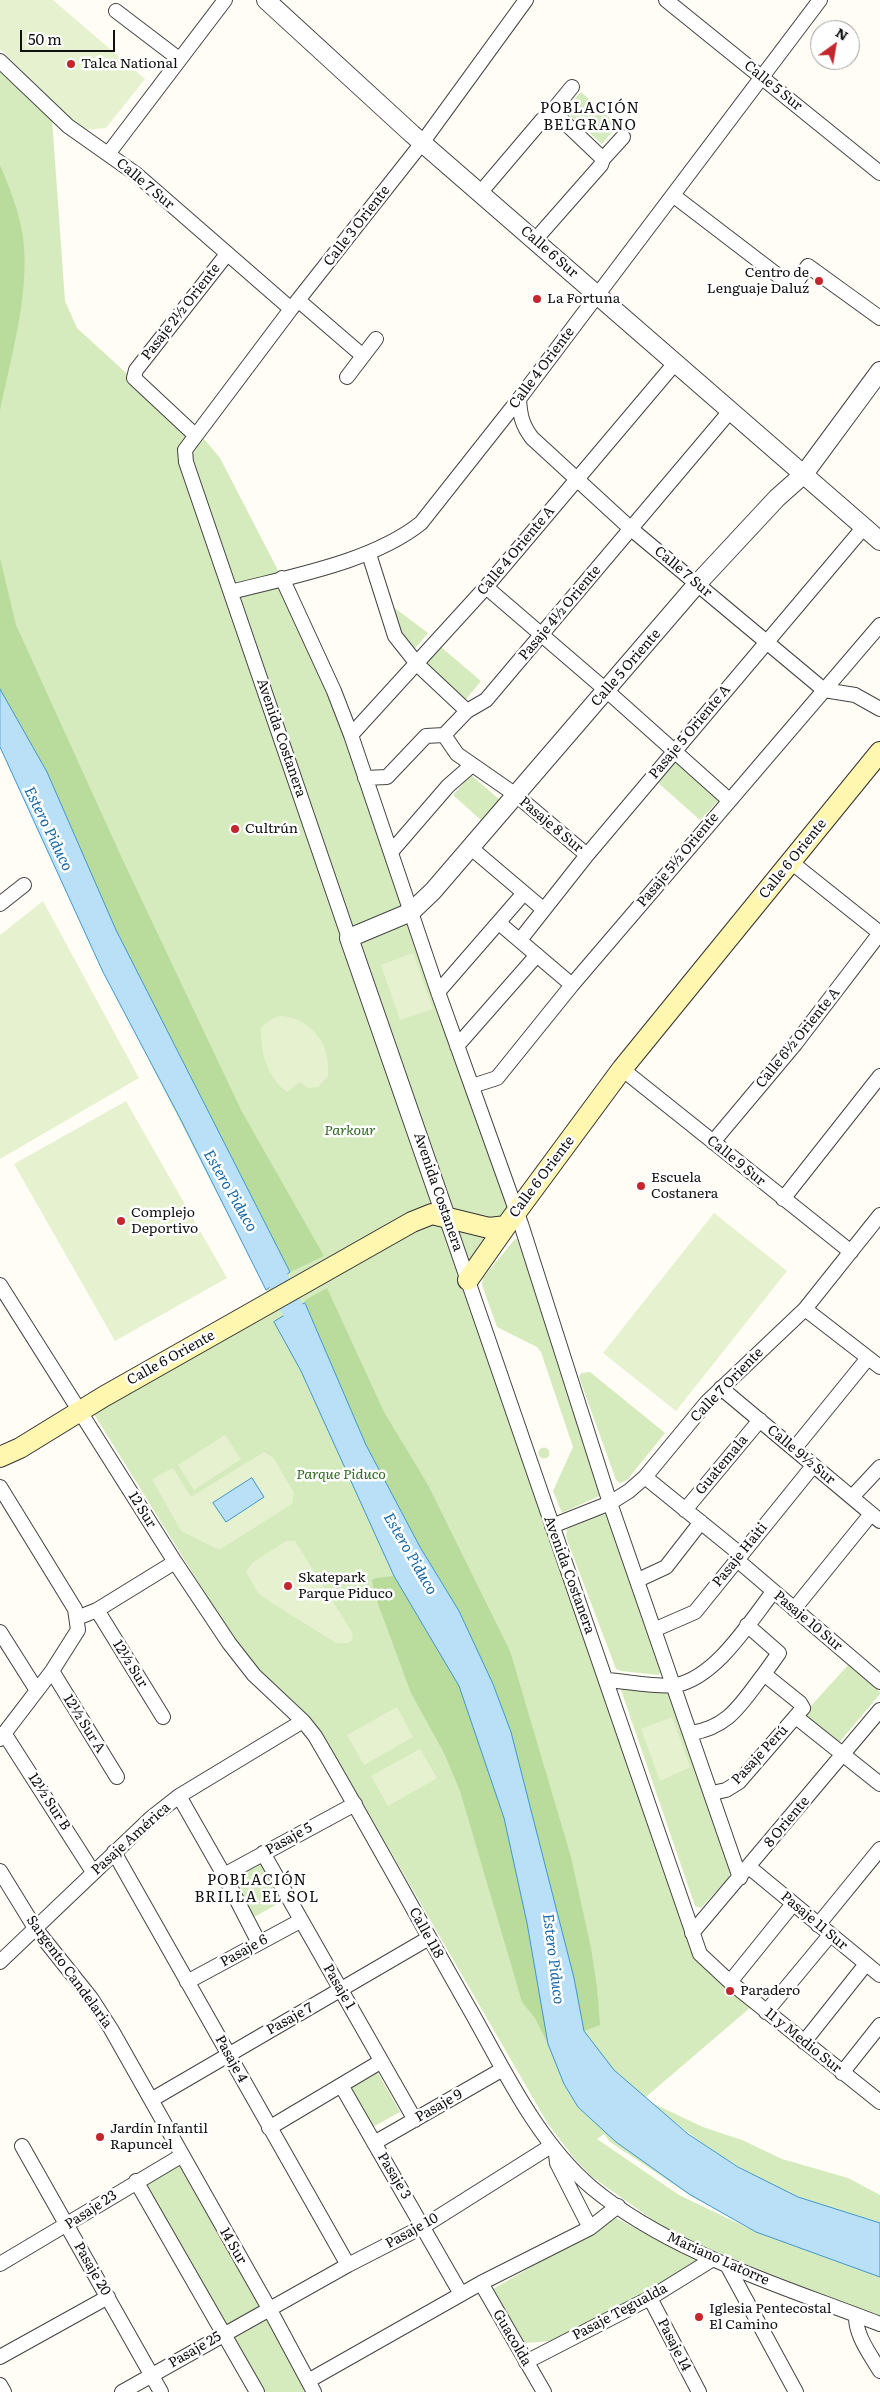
<!DOCTYPE html>
<html>
<head>
<meta charset="utf-8">
<style>
  body { margin:0 }
  #map { position:relative; width:880px; height:2392px; overflow:hidden; background:#fffdf5; font-family:Literata,serif }
  canvas { display:block }
  .north { position:absolute; left:810px; top:20px; width:50px; height:50px; box-sizing:border-box; background:#fff; border:1px solid #a0a0a0; border-radius:50%; rotate:32deg; font-size:14px; font-weight:700; line-height:20px; text-align:center; color:#111 }
  .north::after { content:''; display:block; margin:auto; width:18px; height:22px; background:#c4262e; clip-path:polygon(50% 0,100% 100%,50% 72%,0 100%) }
  .scale { position:absolute; left:20px; top:30px; width:95px; height:22px; box-sizing:border-box; border:2px solid #111; border-top:0; padding-left:6px; font-size:15px; line-height:18px; white-space:nowrap; color:#111; -webkit-text-stroke:4px #fff; paint-order:stroke }
</style>
</head>
<body>
<div id="map">
<canvas width="880" height="2392"></canvas>
<div class="north">N</div>
<div class="scale">50 m</div>
</div>
<script>
const ctx = document.querySelector('canvas').getContext('2d');
ctx.lineJoin = 'round';
function fillPath(path, color) { ctx.fillStyle = color; ctx.fill(path, 'evenodd'); }
function stroke(path, color, width, dash) { ctx.strokeStyle = color; ctx.lineWidth = width; ctx.lineCap = dash ? 'butt' : 'round'; ctx.setLineDash(dash || []); ctx.stroke(path); }
function write(font, color, halo, rows, align = 'center') {
  ctx.font = font + ' Literata,serif'; ctx.lineWidth = 5; ctx.setLineDash([]); ctx.textBaseline = 'middle'; ctx.strokeStyle = halo; ctx.fillStyle = color; for (const [text, x, y, turn = 0] of rows) {
    ctx.save(); ctx.translate(x, y); ctx.rotate((+turn || 0) * Math.PI / 180); ctx.textAlign = isNaN(turn) ? turn : align; if (halo) ctx.strokeText(text, 0, 0); ctx.fillText(text, 0, 0); ctx.restore();
  }
}
fillPath(new Path2D(`
  M 0,69 L 52,119 L 65,301 L 77,328 L 194,435 L 205,440 L 220,458 L 282,578 L 348,734 L 514,1212 L 464,1285 L 692,1950 C 704,1975 730,1990 751,2007 L 633,2108 L 779,2237 L 694,2198 L 610,2142 L 604,2134 L 597,2139 L 679,2195 L 756,2232 L 880,2277 L 880,2317 L 753,2267 L 670,2232 L 591,2176 L 574,2158 L 548,2124 L 321,1731 L 302,1709 L 263,1674 L 228,1630 L 94,1414 L 275,1307 L 112,988 L 39,819 L 0,743 Z
  M 581,92 L 618,125 L 602,144 L 564,110 Z
  M 388,603 L 428,633 L 412,652 L 394,629 Z
  M 441,647 L 481,681 L 462,704 L 423,667 Z
  M 675,760 L 720,799 L 700,820 L 656,781 Z
  M 471,775 L 500,800 L 482,821 L 453,795 Z
  M 515,1239 L 517,1239 L 608,1492 L 562,1513 L 553,1491 L 573,1447 L 541,1352 L 537,1347 L 497,1327 L 482,1285 L 483,1278 Z
  M 590,1372 L 665,1433 L 627,1480 L 620,1483 L 616,1480 L 579,1377 L 581,1373 Z
  M538.5 1453a5.5 5.5 0 1 1 11 0a5.5 5.5 0 1 1-11 0Z
  M 602,1514 L 607,1515 L 661,1671 L 659,1675 L 621,1671 L 616,1669 L 566,1537 L 567,1529 Z
  M 848,1665 L 880,1692 L 880,1694 L 837,1745 L 801,1717 Z
  M 620,1687 L 668,1691 L 675,1699 L 730,1870 L 729,1877 L 701,1908 L 695,1906 Z
  M 258,1857 L 283,1901 L 254,1917 L 229,1873 Z
  M 375,2068 L 400,2112 L 371,2128 L 346,2083 Z
  M 650,2102 L 703,2127 L 742,2140 L 782,2159 L 848,2178 L 880,2195 L 880,2223 C 853,2213 823,2208 797,2196 C 742,2173 695,2140 650,2102 Z
  M 176,2160 L 302,2382 L 307,2392 L 263,2392 L 142,2179 Z
  M 616,2218 L 700,2263 L 551,2341 L 525,2343 L 493,2289 Z`), '#d5ebbd');
fillPath(new Path2D(`
  M 0,165 C 9,186 18,209 22,231 C 32,287 11,356 0,411 Z
  M 0,558 L 16,625 L 120,854 L 241,1110 L 324,1256 L 290,1272 L 116,930 L 47,772 L 0,689 Z
  M 327,1288 L 384,1412 L 428,1485 L 510,1651 L 571,1857 L 591,1948 L 597,1988 L 600,2025 L 584,2031 L 574,1978 L 511,1732 L 493,1684 L 459,1611 L 420,1547 L 366,1445 L 305,1303 L 305,1300 Z
  M 394,1576 L 459,1686 L 504,1818 L 527,1923 L 548,2044 L 535,2018 L 522,2002 L 460,1791 L 444,1753 L 411,1693 L 374,1593 L 372,1580 L 376,1578 Z`), '#b9dc9c');
fillPath(new Path2D(`
  M 0,0 L 53,0 L 145,79 L 106,128 L 83,130 L 0,49 Z
  M 43,901 L 139,1078 L 0,1159 L 0,935 Z
  M 413,953 L 433,1009 L 400,1020 L 381,965 Z
  M 283,1016 C 315,1021 330,1045 328,1076 L 318,1087 L 308,1088 L 300,1082 L 287,1092 C 267,1077 260,1051 261,1027 L 275,1017 Z
  M 126,1101 L 227,1278 L 115,1341 L 14,1164 Z
  M 714,1213 L 787,1271 L 676,1411 L 603,1353 Z
  M 225,1435 L 241,1459 L 194,1490 L 178,1465 Z
  M 264,1452 L 274,1458 L 294,1493 L 292,1504 L 219,1550 L 181,1531 L 152,1479 L 173,1468 L 191,1497 Z
  M 286,1541 L 295,1541 L 352,1632 L 353,1638 L 349,1643 L 336,1643 L 272,1603 L 258,1593 L 246,1572 L 252,1563 Z
  M 397,1707 L 413,1737 L 364,1765 L 347,1735 Z
  M 672,1717 L 690,1767 L 660,1781 L 641,1729 Z
  M 420,1749 L 437,1778 L 388,1806 L 371,1776 Z`), '#e6f2cf');
const water = new Path2D(`
  M 0,689 L 47,772 L 116,930 L 290,1272 L 266,1290 L 181,1120 L 103,972 L 0,747 Z
  M 305,1303 L 366,1445 L 420,1547 L 459,1611 L 493,1684 L 511,1732 L 574,1978 L 584,2031 L 614,2070 L 688,2134 L 738,2167 L 798,2197 L 880,2223 L 880,2277 L 756,2232 L 689,2194 L 616,2142 L 578,2107 L 564,2084 L 548,2044 L 527,1923 L 504,1818 L 459,1686 L 394,1576 L 301,1371 L 274,1322 Z
  M 252,1478 L 264,1497 L 226,1522 L 213,1503 Z`);
fillPath(water, '#b9e0f7');
stroke(water, '#3f96cf', 1);
stroke(new Path2D(`
  M 265,1253 L 307,1339`), '#b9e0f7', 22);
const minor = new Path2D(`
  M 666,0 L 880,173
  M 116,11 L 179,59
  M 0,61 L 68,126 L 136,174 L 291,309
  M 549,115 L 572,87
  M 108,154 L 225,0
  M 603,159 L 623,137
  M 480,193 L 542,120 L 549,115 L 560,118 L 603,159 L 601,165 L 535,240
  M 674,196 L 793,287 L 808,266 L 880,318
  M 298,300 L 363,356
  M 347,377 L 376,339
  M 519,399 C 520,415 522,425 532,438 L 630,528 L 824,690 L 855,695 L 880,709
  M 195,435 L 134,378 L 136,370 L 227,254
  M 369,554 L 395,636 L 418,665 L 467,711
  M 282,578 L 334,691 L 351,735 L 438,992 L 521,1224 L 610,1503 L 740,1878
  M 486,587 L 607,691 L 729,800
  M 231,592 C 292,576 372,562 421,523 L 519,399 L 820,0
  M 351,735 L 486,587 L 676,362
  M 444,735 L 457,754 L 516,795 L 587,855
  M 365,778 L 387,777 L 426,736 L 444,735 L 467,711 L 486,700 L 731,410
  M 471,848 L 543,909
  M 391,852 L 448,786 L 472,765
  M 791,862 L 880,933
  M 0,904 L 24,885
  M 499,923 L 572,985
  M 349,938 L 186,462 L 185,450 L 291,309 L 422,143 L 526,0
  M 520,940 L 587,855 L 864,527
  M 438,992 L 524,893
  M 457,1046 L 537,955
  M 622,1069 L 851,1252
  M 472,1086 L 497,1078 L 572,985 L 880,625
  M 713,1142 L 796,1043 L 880,933
  M 783,1199 L 880,1076
  M 446,1217 L 700,1954 L 730,1982 L 880,2102
  M 0,1285 L 175,1562 L 229,1643 L 254,1675 L 303,1721 L 315,1736 C 369,1828 420,1922 473,2015 C 506,2074 539,2143 591,2187 C 670,2253 785,2287 880,2324
  M 805,1309 L 880,1367
  M 721,1388 L 880,1521
  M 794,1449 L 868,1358
  M 645,1477 L 740,1554
  M 0,1487 L 75,1609 L 78,1630 L 52,1671 L 0,1739
  M 852,1497 L 880,1467
  M 685,1510 L 760,1420
  M 552,1526 L 610,1503 L 629,1491 L 645,1477 L 707,1402 L 805,1309 L 880,1215
  M 736,1559 L 880,1682
  M 638,1580 L 666,1567 L 701,1522
  M 794,1609 L 871,1514
  M 97,1610 L 163,1717
  M 77,1618 L 97,1610 L 175,1562
  M 656,1629 L 695,1612 L 813,1466
  M 0,1632 L 36,1689
  M 52,1671 L 117,1777
  M 607,1680 C 624,1681 662,1688 676,1685 C 716,1677 749,1623 773,1592
  M 796,1717 L 880,1784
  M 4,1733 L 93,1872
  M 691,1733 C 730,1727 742,1702 764,1674
  M 712,1793 L 726,1790 L 739,1782 L 803,1708 L 800,1703 L 764,1674 L 779,1653 L 747,1625
  M 179,1796 L 224,1875 L 259,1943
  M 114,1852 L 348,2265
  M 263,1853 L 415,2120
  M 749,1867 L 880,1975
  M 0,1871 L 35,1928 L 91,1998 L 111,2029 L 270,2310 L 314,2392
  M 224,1875 L 355,1804
  M 818,1925 L 880,1849
  M 692,1933 L 880,1710
  M 0,1962 L 151,1818 L 179,1796 L 303,1721
  M 187,1982 L 300,1921
  M 730,1982 L 793,1904
  M 766,2012 L 830,1935
  M 804,2042 L 866,1964
  M 842,2073 L 880,2025
  M 341,2085 L 461,2294
  M 151,2100 L 429,1938
  M 269,2128 L 380,2062
  M 374,2143 L 503,2069
  M 22,2146 L 161,2392
  M 556,2154 L 557,2163 L 590,2228
  M 136,2181 L 257,2392
  M 0,2264 L 181,2156
  M 727,2265 L 796,2392
  M 481,2283 L 544,2392
  M 650,2298 L 699,2392
  M 856,2315 C 855,2335 870,2354 880,2371
  M 0,2357 L 108,2297
  M 526,2362 L 650,2298 L 713,2259
  M 308,2381 L 481,2283 L 590,2228 L 618,2206
  M 0,2385 L 4,2392
  M 122,2392 L 348,2265 L 424,2226 L 551,2146`);
const tertiary = new Path2D(`
  M 266,0 L 412,134 L 880,541
  M 446,1217 L 349,938 L 411,912 L 433,891 L 697,584 L 777,498 L 804,474 L 880,371`);
const secondary = new Path2D(`
  M 468,1280 L 506,1226
  M 0,1457 L 20,1448 L 103,1397 L 412,1222 L 432,1214 L 489,1228 L 506,1226 L 622,1069 L 880,752`);
stroke(minor, '#444', 16);
stroke(tertiary, '#444', 20);
stroke(secondary, '#333', 22);
stroke(minor, '#fff', 14);
stroke(tertiary, '#fff', 18);
stroke(secondary, '#fff6b0', 20);
for (const [x, y, r, color] of [
  [71,64,5,"#c4262e"],
  [819,281,5,"#c4262e"],
  [537,299,5,"#c4262e"],
  [235,829,5,"#c4262e"],
  [641,1186,5,"#c4262e"],
  [121,1221,5,"#c4262e"],
  [288,1586,5,"#c4262e"],
  [730,1991,5,"#c4262e"],
  [100,2137,5,"#c4262e"],
  [699,2317,5,"#c4262e"]
]) { const dot = new Path2D(); dot.arc(x, y, r, 0, 2 * Math.PI); ctx.fillStyle = color; ctx.fill(dot); stroke(dot, '#fff', 2); }
write('14px', '#111', '#fff', [
  ["Talca National",81,64],
  ["Centro de",809,273,"right"],
  ["Lenguaje Daluz",809,289,"right"],
  ["La Fortuna",547,299],
  ["Cultrún",245,829],
  ["Escuela",651,1178],
  ["Costanera",651,1194],
  ["Complejo",131,1213],
  ["Deportivo",131,1229],
  ["Skatepark",298,1578],
  ["Parque Piduco",298,1594],
  ["Paradero",740,1991],
  ["Jardín Infantil",110,2129],
  ["Rapuncel",110,2145],
  ["Iglesia Pentecostal",709,2309],
  ["El Camino",709,2325]
], 'left');
write('14px', '#111', '#fff', [
  ["Calle 5 Sur",773,86,39],
  ["Calle 7 Sur",145,184,40],
  ["Calle 3 Oriente",357,226,-52],
  ["Calle 6 Sur",549,252,41],
  ["Pasaje 2½ Oriente",181,312,-52],
  ["Calle 4 Oriente",542,368,-53],
  ["Calle 4 Oriente A",516,551,-50],
  ["Calle 7 Sur",683,572,40],
  ["Pasaje 4½ Oriente",560,613,-50],
  ["Calle 5 Oriente",626,668,-49],
  ["Pasaje 5 Oriente A",690,732,-50],
  ["Avenida Costanera",281,738,71],
  ["Pasaje 8 Sur",551,825,40],
  ["Calle 6 Oriente",793,859,-51],
  ["Pasaje 5½ Oriente",678,860,-50],
  ["Calle 6½ Oriente A",798,1038,-51],
  ["Calle 9 Sur",736,1161,39],
  ["Calle 6 Oriente",542,1177,-53],
  ["Avenida Costanera",438,1192,71],
  ["Calle 6 Oriente",171,1358,-29],
  ["Calle 7 Oriente",727,1385,-46],
  ["Calle 9½ Sur",801,1455,40],
  ["Guatemala",722,1465,-50],
  ["12 Sur",142,1510,58],
  ["Pasaje Haiti",740,1555,-51],
  ["Avenida Costanera",569,1575,70],
  ["Pasaje 10 Sur",808,1621,40],
  ["12½ Sur",130,1664,58],
  ["12½ Sur A",84,1724,58],
  ["Pasaje Perú",760,1755,-47],
  ["12½ Sur B",49,1802,57],
  ["8 Oriente",787,1822,-50],
  ["Pasaje América",131,1839,-42],
  ["Pasaje 5",289,1839,-29],
  ["Pasaje 11 Sur",814,1921,40],
  ["Calle 118",426,1933,61],
  ["Pasaje 6",244,1951,-29],
  ["Sargento Candelaria",69,1972,54],
  ["Pasaje 1",339,1987,60],
  ["Pasaje 7",290,2019,-29],
  ["11 y Medio Sur",803,2041,39],
  ["Pasaje 4",231,2059,61],
  ["Pasaje 9",439,2106,-30],
  ["Pasaje 3",394,2176,59],
  ["Pasaje 23",91,2210,-33],
  ["Pasaje 10",412,2231,-29],
  ["14 Sur",233,2246,60],
  ["Mariano Latorre",718,2259,24],
  ["Pasaje 20",92,2269,60],
  ["Pasaje Tegualda",620,2312,-28],
  ["Guacolda",512,2338,60],
  ["Pasaje 14",674,2345,63],
  ["Pasaje 25",195,2350,-30]
]);
write('italic 14px', '#2f6b1f', '#fff', [
  ["Parkour",350,1131],
  ["Parque Piduco",341,1475]
]);
ctx.letterSpacing = '1px';
write('15px', '#111', '#fff', [
  ["POBLACIÓN",590,109],
  ["BELGRANO",590,126],
  ["POBLACIÓN",257,1881],
  ["BRILLA EL SOL",257,1898]
]);
ctx.letterSpacing = '0px';
write('italic 15px', '#1768a6', '#fff', [
  ["Estero Piduco",48,829,64],
  ["Estero Piduco",230,1191,60],
  ["Estero Piduco",410,1554,60],
  ["Estero Piduco",553,1959,83]
]);
</script>
</body>
</html>
